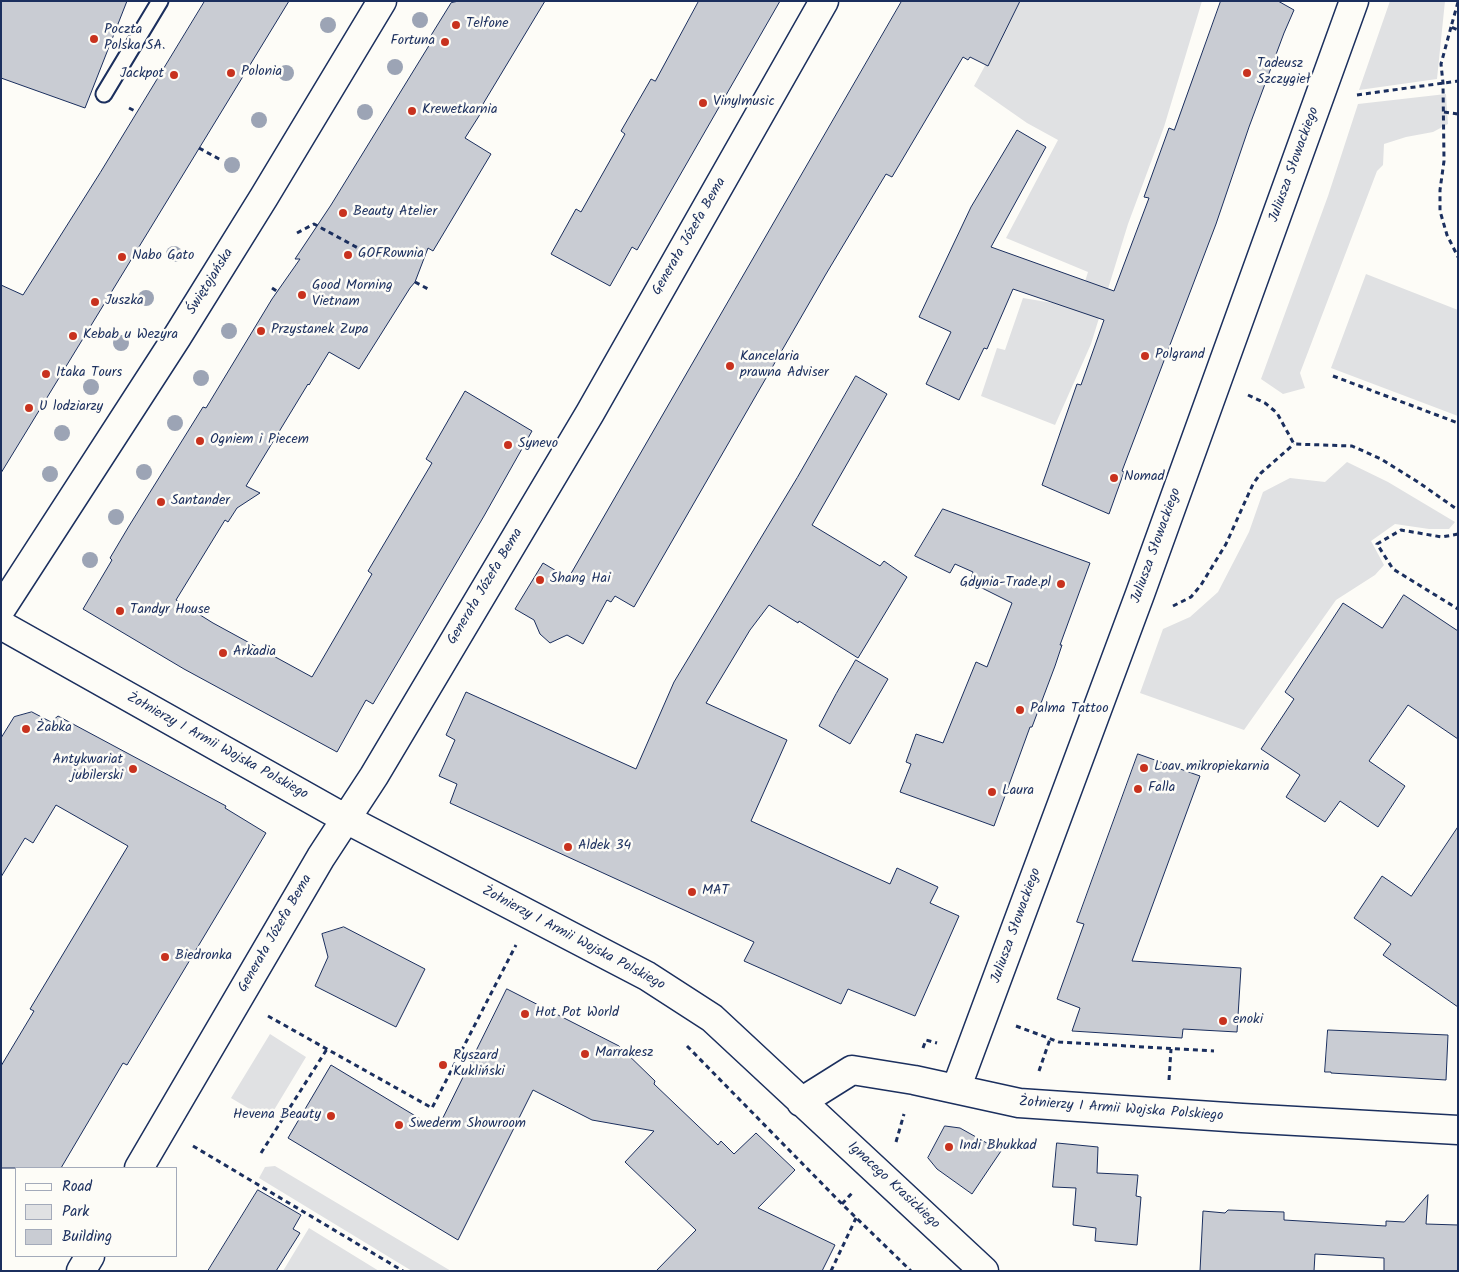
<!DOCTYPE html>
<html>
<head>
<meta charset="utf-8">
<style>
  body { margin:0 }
  #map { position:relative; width:1459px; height:1272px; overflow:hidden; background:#fdfcf7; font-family:Kalam,sans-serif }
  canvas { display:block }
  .frame { position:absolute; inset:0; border:2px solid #1b2f5e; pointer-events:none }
  .legend { position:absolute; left:15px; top:1167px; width:162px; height:90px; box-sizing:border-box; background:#fdfcf7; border:1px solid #a3aaba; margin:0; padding:6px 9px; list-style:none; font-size:15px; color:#1b2f5e }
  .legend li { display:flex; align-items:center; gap:10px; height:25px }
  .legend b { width:25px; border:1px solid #a3aaba }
</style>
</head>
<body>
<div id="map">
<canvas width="1459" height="1272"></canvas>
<div class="frame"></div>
<ul class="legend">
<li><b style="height:6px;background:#fdfcf7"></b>Road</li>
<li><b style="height:14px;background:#e0e1e3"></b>Park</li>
<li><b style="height:14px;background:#c9ccd3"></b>Building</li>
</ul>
</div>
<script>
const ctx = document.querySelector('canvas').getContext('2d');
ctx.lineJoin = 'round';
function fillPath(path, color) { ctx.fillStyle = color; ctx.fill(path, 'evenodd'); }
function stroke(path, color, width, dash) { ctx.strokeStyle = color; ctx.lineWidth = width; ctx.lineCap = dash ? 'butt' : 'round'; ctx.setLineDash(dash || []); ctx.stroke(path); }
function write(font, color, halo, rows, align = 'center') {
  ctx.font = font + ' Kalam,sans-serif'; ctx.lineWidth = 5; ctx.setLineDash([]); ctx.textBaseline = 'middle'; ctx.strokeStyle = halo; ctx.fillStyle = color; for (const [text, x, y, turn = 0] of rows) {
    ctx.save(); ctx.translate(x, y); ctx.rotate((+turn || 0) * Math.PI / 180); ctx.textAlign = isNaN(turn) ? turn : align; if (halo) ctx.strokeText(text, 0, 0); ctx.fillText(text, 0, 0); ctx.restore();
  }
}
fillPath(new Path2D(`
  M 1020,1 L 1202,1 L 1164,127 L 1128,224 L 1091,344 L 1055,425 L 981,396 L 997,348 L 1005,350 L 1023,298 L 1077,307 L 1088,272 L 1006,238 L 1058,140 L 1027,123 L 974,86 Z
  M 1390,1 L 1445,1 L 1437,79 L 1359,90 Z
  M 1446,94 L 1448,124 L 1433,132 L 1406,137 L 1384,144 L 1383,165 L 1377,171 L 1300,373 L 1305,388 L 1283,394 L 1261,379 L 1328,196 L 1358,104 Z
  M 1366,274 L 1458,310 L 1458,416 L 1331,368 Z
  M 1347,462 L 1388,482 L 1455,522 L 1449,529 L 1429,529 L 1395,524 L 1371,541 L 1384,565 L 1375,575 L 1336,600 L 1244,730 L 1140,693 L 1163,629 L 1190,617 L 1218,592 L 1249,532 L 1263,492 L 1290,478 L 1325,482 Z
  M 270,1034 L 306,1057 L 268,1120 L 231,1098 Z
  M 275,1166 L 451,1271 L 412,1271 L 259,1178 L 265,1167 Z
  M 309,1228 L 379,1271 L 283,1271 Z`), '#e0e1e3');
const building = new Path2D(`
  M 1,1 L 127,1 L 85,108 L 1,78 Z
  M 205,1 L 289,1 L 1,473 L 1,285 L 23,295 L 100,173 Z
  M 459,1 L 545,1 L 483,104 L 486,105 L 465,138 L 491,154 L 433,251 L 428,248 L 415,282 L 410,288 L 359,369 L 329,352 L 309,385 L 308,384 L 246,486 L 260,493 L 237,508 L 228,522 L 225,520 L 176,600 L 213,623 L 312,677 L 372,574 L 368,571 L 432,463 L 426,459 L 465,391 L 532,431 L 484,516 L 373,704 L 366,700 L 337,752 L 184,669 L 83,609 L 112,560 L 110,558 L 129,526 L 203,407 L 206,408 L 272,299 L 300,259 L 295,259 L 331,205 L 433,39 L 430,37 L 451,3 Z
  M 699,1 L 780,1 L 637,250 L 632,247 L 610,286 L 551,254 L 576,209 L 581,212 L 625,134 L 621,131 L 651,79 L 655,81 Z
  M 902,1 L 1020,1 L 988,66 L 970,57 L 968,60 L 963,57 L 892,177 L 886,174 L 826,274 L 634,607 L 615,596 L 611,602 L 607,600 L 583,644 L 567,635 L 550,643 L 540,634 L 534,620 L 515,609 L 543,563 L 568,578 Z
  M 1221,1 L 1278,1 L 1294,10 L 1284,33 L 1249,127 L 1216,224 L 1122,471 L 1124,472 L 1109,514 L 1042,485 L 1077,384 L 1081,385 L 1104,320 L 1013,289 L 987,349 L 984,348 L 959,400 L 926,384 L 951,332 L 919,317 L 971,207 L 1017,130 L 1046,147 L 991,247 L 1114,291 L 1149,198 L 1144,197 L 1169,128 L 1174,130 Z
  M 856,376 L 887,394 L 812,525 L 880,566 L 884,561 L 907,577 L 858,658 L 799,621 L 798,623 L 769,605 L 750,630 L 706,703 L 787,740 L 751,821 L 890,884 L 897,868 L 938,887 L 930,903 L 959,916 L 915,1016 L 848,989 L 841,1004 L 744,961 L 754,942 L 450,803 L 457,784 L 439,776 L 455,740 L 446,735 L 466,692 L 636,769 L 674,682 L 797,478 Z
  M 943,509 L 1090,563 L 1060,645 L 1062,645 L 1055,666 L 1032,727 L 1030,727 L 994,826 L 900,792 L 911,764 L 906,762 L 916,734 L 943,743 L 976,662 L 987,667 L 1012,603 L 970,582 L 973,572 L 955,564 L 950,573 L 915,556 Z
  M 1404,595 L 1458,631 L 1458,739 L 1408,705 L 1369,761 L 1405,786 L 1378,827 L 1340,801 L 1325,822 L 1286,797 L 1300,775 L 1261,749 L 1294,699 L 1285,692 L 1343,603 L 1382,628 Z
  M 856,660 L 888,679 L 850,744 L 819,726 L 836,694 Z
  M 32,712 L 51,722 L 58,716 L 226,806 L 225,808 L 266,833 L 127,1065 L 123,1063 L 61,1168 L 1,1168 L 1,1066 L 34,1011 L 30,1009 L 128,846 L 56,805 L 33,843 L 25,838 L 1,877 L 1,738 L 14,717 Z
  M 1138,754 L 1200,776 L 1132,961 L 1241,968 L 1237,1032 L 1183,1029 L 1182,1038 L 1072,1031 L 1080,1008 L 1057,999 L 1084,924 L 1077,922 Z
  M 1458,827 L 1458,1007 L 1383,955 L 1391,944 L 1354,918 L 1382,876 L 1411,896 Z
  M 344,927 L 425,969 L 396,1027 L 315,986 L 328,957 L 322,934 Z
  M 507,989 L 619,1046 L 655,1081 L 654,1084 L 718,1145 L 721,1141 L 734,1154 L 756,1133 L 795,1170 L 758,1208 L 835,1245 L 822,1271 L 656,1271 L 696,1230 L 625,1162 L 654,1131 L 592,1120 L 533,1090 L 458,1240 L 288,1138 L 331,1065 L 437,1129 Z
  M 1328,1030 L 1448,1035 L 1446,1080 L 1331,1073 L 1331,1072 L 1325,1072 Z
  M 945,1126 L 960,1128 L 1001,1151 L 972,1194 L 937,1169 L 928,1158 Z
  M 1057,1143 L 1098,1147 L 1097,1173 L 1138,1175 L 1136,1196 L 1141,1197 L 1137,1245 L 1095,1241 L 1096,1228 L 1073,1225 L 1076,1188 L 1053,1187 Z
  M 258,1190 L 301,1215 L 293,1229 L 300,1233 L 276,1271 L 208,1271 Z
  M 1428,1195 L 1426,1224 L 1458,1225 L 1458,1271 L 1384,1271 L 1384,1258 L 1315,1254 L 1314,1271 L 1200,1271 L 1203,1211 L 1225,1213 L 1228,1210 L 1284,1212 L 1284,1220 L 1386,1226 L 1386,1221 L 1404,1222 Z`);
fillPath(building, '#c9ccd3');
stroke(building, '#1b2f5e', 1);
const service = new Path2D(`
  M 104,94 L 160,1`);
const minor = new Path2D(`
  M 1,625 L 346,819 L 647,976 L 712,1018 L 984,1271
  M 956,1089 L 1140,594 L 1354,1
  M 801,1102 L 852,1070 L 914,1080 L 1019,1103 L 1242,1118 L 1458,1130
  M 139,1168 L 321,857 L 374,776 L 590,413 L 824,1
  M 81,1271 L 90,1256`);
const tertiary = new Path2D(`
  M 1,609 L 177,337 L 264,197 L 382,1`);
stroke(service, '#1b2f5e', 19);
stroke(minor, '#1b2f5e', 31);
stroke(tertiary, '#1b2f5e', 31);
stroke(new Path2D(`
  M 1458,2 L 1451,27 L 1458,30
  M 1451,27 L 1441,64 L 1443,83 L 1444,161 L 1440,190 L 1440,211 L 1447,235 L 1458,257
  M 1357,95 L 1458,81
  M 129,108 L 137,112
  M 1444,112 L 1458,114
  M 199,148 L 221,160
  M 297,233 L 314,224 L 358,248
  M 415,282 L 430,290
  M 272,288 L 278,292
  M 1333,376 L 1458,423
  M 1248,395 L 1265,403 L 1277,413 L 1294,444 L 1352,446 L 1381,459 L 1418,482 L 1458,510
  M 1458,534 L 1442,537 L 1401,530 L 1377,544 L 1393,569 L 1458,609
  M 1173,606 L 1191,597 L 1201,585 L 1226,544 L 1253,484 L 1261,473 L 1294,444
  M 268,1016 L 432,1108 L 516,945
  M 1016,1026 L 1059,1042 L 1214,1051
  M 687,1046 L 842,1204 L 911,1271
  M 923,1048 L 926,1040 L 937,1043
  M 1039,1071 L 1050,1039
  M 1169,1080 L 1171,1049
  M 896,1142 L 904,1114
  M 193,1146 L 403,1271
  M 261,1153 L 327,1049
  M 842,1204 L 852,1193
  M 831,1271 L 856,1218`), '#1b2f5e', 3, [5, 4]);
stroke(service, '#fdfcf7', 15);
stroke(minor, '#fdfcf7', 28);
stroke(tertiary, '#fdfcf7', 28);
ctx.fillStyle = '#9ca4b5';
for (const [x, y] of [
  [420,20],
  [328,25],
  [395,67],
  [286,73],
  [365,112],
  [259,120],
  [232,165],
  [174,254],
  [146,298],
  [229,331],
  [121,343],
  [201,378],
  [91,387],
  [175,423],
  [62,433],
  [144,472],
  [50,474],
  [116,517],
  [90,560]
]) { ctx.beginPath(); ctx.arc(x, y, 8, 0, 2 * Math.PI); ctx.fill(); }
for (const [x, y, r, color] of [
  [456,25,5,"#c8321e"],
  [94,39,5,"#c8321e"],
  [445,42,5,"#c8321e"],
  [231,73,5,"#c8321e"],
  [1247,73,5,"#c8321e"],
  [174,75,5,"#c8321e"],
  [703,103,5,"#c8321e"],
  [412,111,5,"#c8321e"],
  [343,213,5,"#c8321e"],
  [348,255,5,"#c8321e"],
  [122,257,5,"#c8321e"],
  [302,295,5,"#c8321e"],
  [95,302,5,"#c8321e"],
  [261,331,5,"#c8321e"],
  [73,336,5,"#c8321e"],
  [1145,356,5,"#c8321e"],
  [730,366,5,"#c8321e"],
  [46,374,5,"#c8321e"],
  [29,408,5,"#c8321e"],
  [200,441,5,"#c8321e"],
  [508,445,5,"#c8321e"],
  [1114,478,5,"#c8321e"],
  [161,502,5,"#c8321e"],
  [540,580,5,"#c8321e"],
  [1061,584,5,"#c8321e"],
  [120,611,5,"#c8321e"],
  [223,653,5,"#c8321e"],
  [1020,710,5,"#c8321e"],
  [26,729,5,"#c8321e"],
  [1144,768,5,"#c8321e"],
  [133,769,5,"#c8321e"],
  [1138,789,5,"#c8321e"],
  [992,792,5,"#c8321e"],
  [568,847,5,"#c8321e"],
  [692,892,5,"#c8321e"],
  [165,957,5,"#c8321e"],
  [525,1014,5,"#c8321e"],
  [1223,1021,5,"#c8321e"],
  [585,1054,5,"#c8321e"],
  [443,1065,5,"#c8321e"],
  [331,1116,5,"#c8321e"],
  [399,1125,5,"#c8321e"],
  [949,1147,5,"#c8321e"]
]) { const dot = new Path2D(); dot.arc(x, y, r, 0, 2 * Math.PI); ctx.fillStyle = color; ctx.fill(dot); stroke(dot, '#fdfcf7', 2); }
write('14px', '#1b2f5e', '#fdfcf7', [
  ["Telfone",466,25],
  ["Poczta",104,31],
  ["Polska SA.",104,47],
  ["Fortuna",435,42,"right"],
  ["Tadeusz",1257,65],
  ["Szczygieł",1257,81],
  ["Polonia",241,73],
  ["Jackpot",164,75,"right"],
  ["Vinylmusic",713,103],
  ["Krewetkarnia",422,111],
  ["Beauty Atelier",353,213],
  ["GOFRownia",358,255],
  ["Nabo Gato",132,257],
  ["Good Morning",312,287],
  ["Vietnam",312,303],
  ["Juszka",105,302],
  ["Przystanek Zupa",271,331],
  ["Kebab u Wezyra",83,336],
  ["Polgrand",1155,356],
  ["Kancelaria",740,358],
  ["prawna Adviser",740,374],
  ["Itaka Tours",56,374],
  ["U lodziarzy",39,408],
  ["Ogniem i Piecem",210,441],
  ["Synevo",518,445],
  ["Nomad",1124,478],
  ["Santander",171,502],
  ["Shang Hai",550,580],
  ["Gdynia-Trade.pl",1051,584,"right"],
  ["Tandyr House",130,611],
  ["Arkadia",233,653],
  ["Palma Tattoo",1030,710],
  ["Żabka",36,729],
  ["Antykwariat",123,761,"right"],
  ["jubilerski",123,777,"right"],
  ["Loav mikropiekarnia",1154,768],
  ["Falla",1148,789],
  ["Laura",1002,792],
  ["Aldek 34",578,847],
  ["MAT",702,892],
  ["Biedronka",175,957],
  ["Hot Pot World",535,1014],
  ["enoki",1233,1021],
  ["Marrakesz",595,1054],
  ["Ryszard",453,1057],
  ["Kukliński",453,1073],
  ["Hevena Beauty",321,1116,"right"],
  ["Swederm Showroom",409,1125],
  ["Indi Bhukkad",959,1147]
], 'left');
write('14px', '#1b2f5e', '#fdfcf7', [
  ["Juliusza Słowackiego",1295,165,-70],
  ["Generała Józefa Bema",690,237,-60],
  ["Świętojańska",211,282,-58],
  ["Juliusza Słowackiego",1157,546,-70],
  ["Generała Józefa Bema",486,587,-59],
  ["Żołnierzy I Armii Wojska Polskiego",217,747,29],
  ["Juliusza Słowackiego",1017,926,-70],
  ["Generała Józefa Bema",276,934,-60],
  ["Żołnierzy I Armii Wojska Polskiego",573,939,28],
  ["Żołnierzy I Armii Wojska Polskiego",1121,1110,4],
  ["Ignacego Krasickiego",893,1186,43]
]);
</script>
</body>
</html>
